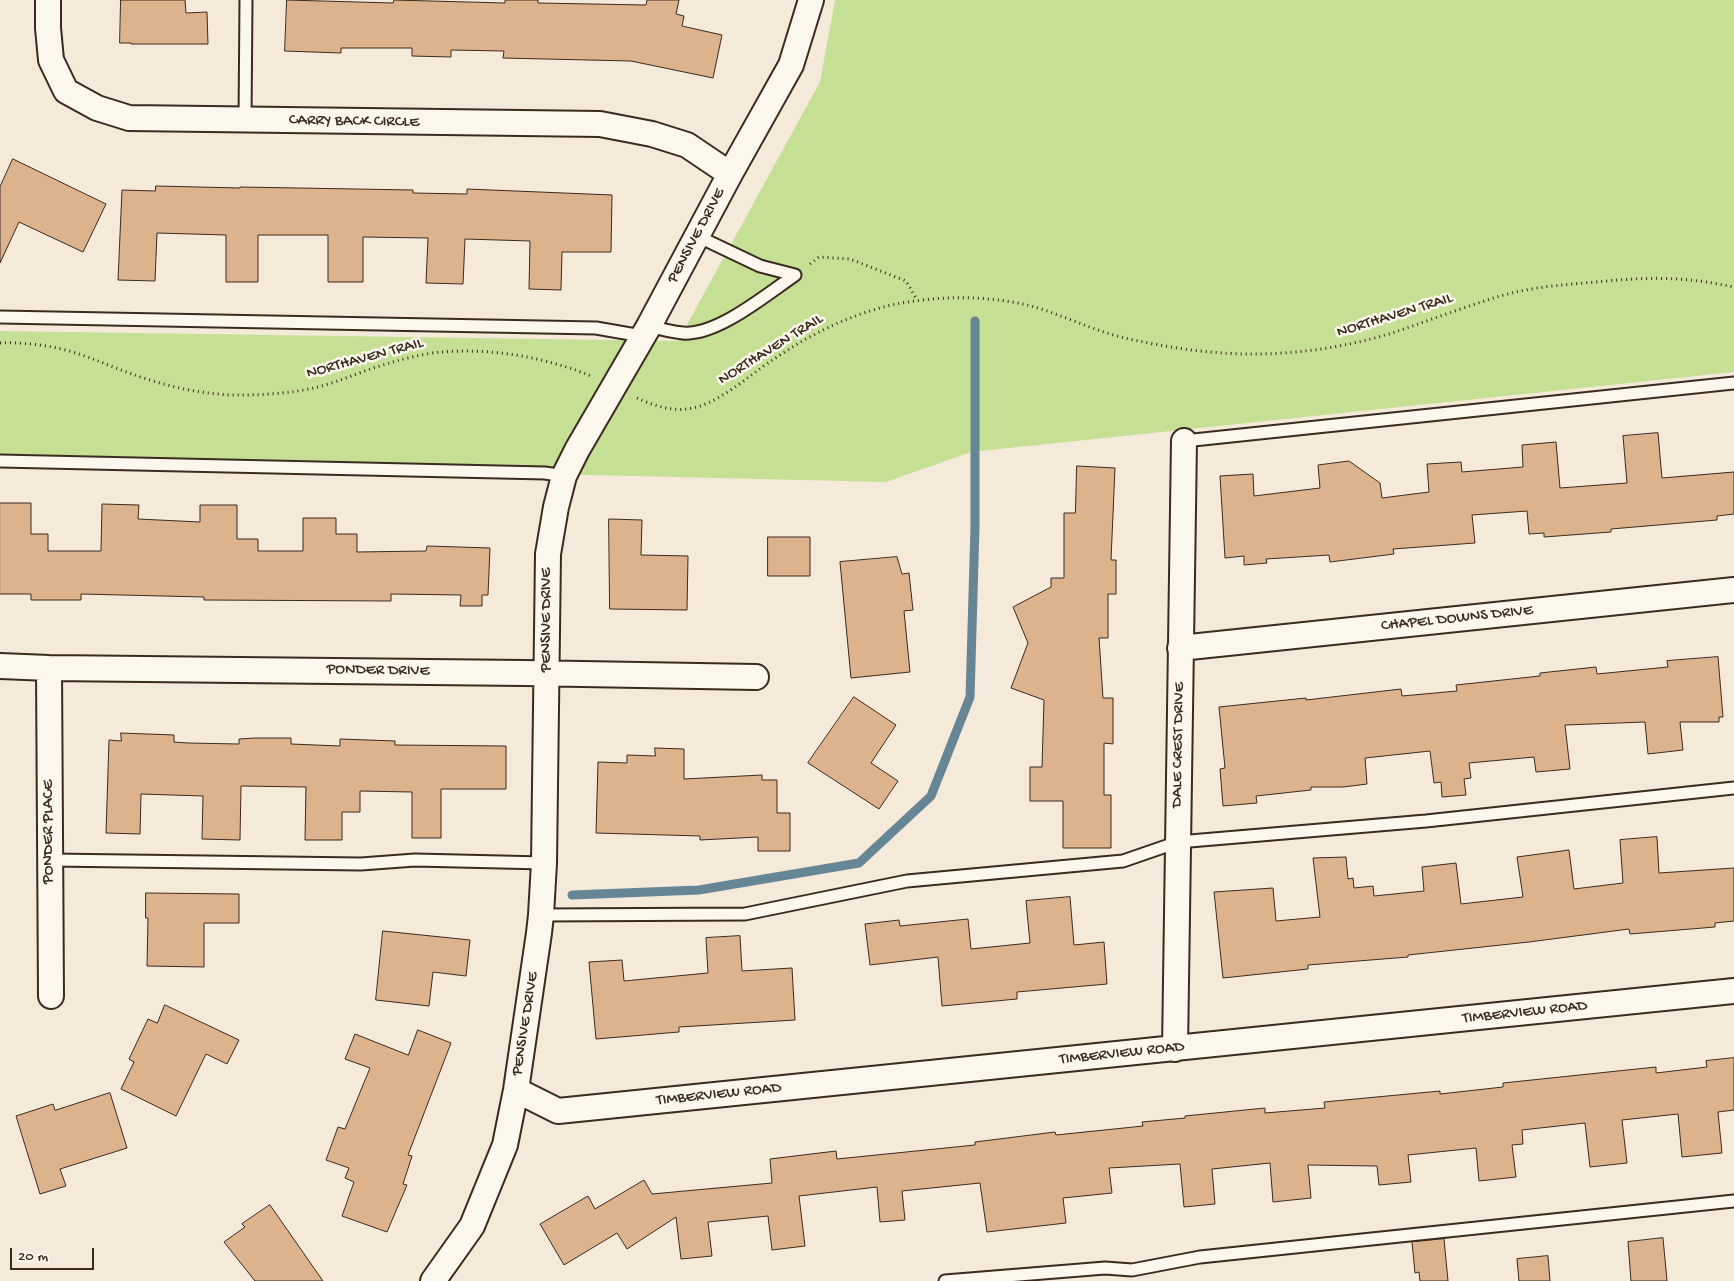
<!DOCTYPE html>
<html>
<head>
<meta charset="utf-8">
<style>
  body { margin:0 }
  #map { position:relative; width:1734px; height:1281px; overflow:hidden; background:#f5e9d9; font-family:"Gochi Hand",sans-serif }
  canvas { display:block }
  .scale { position:absolute; left:10px; top:1248px; width:84px; height:22px; box-sizing:border-box; border:2px solid #3b2a1e; border-top:0; padding-left:6px; font-size:15px; line-height:18px; white-space:nowrap; color:#3b2a1e; -webkit-text-stroke:4px #fbf7ec; paint-order:stroke }
</style>
</head>
<body>
<div id="map">
<canvas width="1734" height="1281"></canvas>
<div class="scale">20 m</div>
</div>
<script>
const ctx = document.querySelector('canvas').getContext('2d');
ctx.lineJoin = 'round';
function fillPath(path, color) { ctx.fillStyle = color; ctx.fill(path, 'evenodd'); }
function stroke(path, color, width, dash) { ctx.strokeStyle = color; ctx.lineWidth = width; ctx.lineCap = dash ? 'butt' : 'round'; ctx.setLineDash(dash || []); ctx.stroke(path); }
function write(font, color, halo, rows, align = 'center') {
  ctx.font = font + ' "Gochi Hand",sans-serif'; ctx.lineWidth = 5; ctx.setLineDash([]); ctx.textBaseline = 'middle'; ctx.strokeStyle = halo; ctx.fillStyle = color; for (const [text, x, y, turn = 0] of rows) {
    ctx.save(); ctx.translate(x, y); ctx.rotate((+turn || 0) * Math.PI / 180); ctx.textAlign = isNaN(turn) ? turn : align; if (halo) ctx.strokeText(text, 0, 0); ctx.fillText(text, 0, 0); ctx.restore();
  }
}
fillPath(new Path2D(`
  M 835,0 L 1734,0 L 1734,372 L 971,452 L 886,482 L 0,461 L 0,331 L 678,341 L 820,82 Z`), '#c5df95');
stroke(new Path2D(`
  M 572,895 L 699,890 L 859,863 L 931,796 L 970,697 L 975,527 L 975,321`), '#678695', 9);
const building = new Path2D(`
  M 121,0 L 185,0 L 186,13 L 207,12 L 208,44 L 131,44 L 131,43 L 120,43 Z
  M 287,0 L 393,3 L 394,0 L 505,3 L 505,0 L 538,0 L 538,3 L 646,5 L 647,0 L 679,0 L 676,14 L 684,16 L 682,26 L 722,35 L 713,78 L 631,61 L 503,58 L 504,51 L 451,50 L 451,57 L 412,56 L 412,48 L 341,48 L 341,53 L 285,51 Z
  M 13,159 L 106,204 L 83,252 L 19,222 L 0,263 L 0,187 Z
  M 156,186 L 240,188 L 240,187 L 413,190 L 413,193 L 467,194 L 467,189 L 612,195 L 611,252 L 562,252 L 561,290 L 529,289 L 530,241 L 465,239 L 463,284 L 426,283 L 428,238 L 363,237 L 363,282 L 328,282 L 328,235 L 258,235 L 258,282 L 226,282 L 226,235 L 157,233 L 155,281 L 118,280 L 122,190 L 155,191 Z
  M 1658,433 L 1662,478 L 1734,472 L 1734,514 L 1717,516 L 1717,520 L 1611,529 L 1611,532 L 1544,537 L 1544,533 L 1529,534 L 1527,511 L 1472,515 L 1475,543 L 1393,549 L 1394,554 L 1330,562 L 1329,555 L 1266,559 L 1267,563 L 1244,565 L 1244,556 L 1225,558 L 1220,476 L 1253,474 L 1254,496 L 1320,488 L 1318,465 L 1349,461 L 1380,483 L 1382,498 L 1429,492 L 1427,464 L 1461,462 L 1462,472 L 1523,467 L 1522,445 L 1556,442 L 1560,488 L 1627,483 L 1623,436 Z
  M 1077,466 L 1115,468 L 1111,560 L 1116,560 L 1116,594 L 1108,594 L 1108,638 L 1099,638 L 1103,698 L 1113,698 L 1113,744 L 1104,743 L 1104,795 L 1111,795 L 1111,848 L 1063,848 L 1063,801 L 1030,801 L 1030,767 L 1042,767 L 1044,700 L 1011,688 L 1028,643 L 1013,607 L 1051,587 L 1051,578 L 1064,578 L 1064,513 L 1075,513 Z
  M 0,503 L 31,503 L 31,534 L 48,534 L 48,551 L 101,551 L 102,504 L 139,505 L 138,519 L 200,522 L 200,505 L 237,505 L 237,539 L 258,539 L 258,551 L 303,551 L 303,518 L 336,518 L 336,534 L 357,534 L 357,552 L 426,551 L 427,546 L 490,548 L 488,595 L 482,595 L 482,606 L 460,606 L 461,595 L 391,594 L 391,601 L 204,600 L 204,597 L 81,594 L 81,600 L 31,600 L 31,594 L 0,594 Z
  M 609,519 L 642,520 L 641,555 L 688,556 L 687,610 L 610,609 Z
  M 768,537 L 810,537 L 810,576 L 768,576 Z
  M 897,557 L 902,574 L 909,573 L 913,610 L 904,611 L 910,672 L 851,678 L 840,562 Z
  M 1718,657 L 1723,717 L 1719,717 L 1719,722 L 1680,722 L 1683,750 L 1648,754 L 1645,722 L 1565,725 L 1570,769 L 1536,772 L 1534,757 L 1469,763 L 1471,778 L 1464,779 L 1466,795 L 1442,797 L 1441,782 L 1434,783 L 1430,751 L 1365,758 L 1367,784 L 1343,787 L 1311,787 L 1311,790 L 1256,796 L 1257,803 L 1223,806 L 1220,769 L 1225,768 L 1219,707 L 1306,698 L 1306,700 L 1401,689 L 1402,696 L 1457,691 L 1456,685 L 1540,676 L 1540,673 L 1596,667 L 1597,674 L 1668,667 L 1667,661 Z
  M 854,697 L 896,725 L 871,763 L 898,781 L 879,809 L 808,763 Z
  M 121,733 L 174,735 L 174,742 L 188,743 L 239,744 L 239,739 L 255,738 L 291,738 L 291,744 L 340,746 L 340,739 L 395,741 L 395,745 L 506,746 L 506,789 L 441,789 L 441,838 L 412,838 L 412,792 L 360,791 L 360,812 L 342,812 L 342,840 L 305,840 L 306,787 L 241,786 L 240,840 L 202,839 L 203,796 L 141,794 L 140,834 L 106,833 L 109,740 L 121,741 Z
  M 655,748 L 684,749 L 684,779 L 762,775 L 762,780 L 777,780 L 777,813 L 790,813 L 790,851 L 758,851 L 758,837 L 700,840 L 700,836 L 596,833 L 598,762 L 627,763 L 627,755 L 655,756 Z
  M 1657,837 L 1659,873 L 1734,868 L 1734,921 L 1715,923 L 1715,927 L 1630,934 L 1629,929 L 1529,942 L 1408,955 L 1408,957 L 1308,965 L 1308,969 L 1223,978 L 1214,892 L 1273,888 L 1276,921 L 1320,917 L 1313,858 L 1346,857 L 1348,879 L 1353,878 L 1354,888 L 1373,886 L 1374,896 L 1424,891 L 1422,867 L 1456,863 L 1461,904 L 1523,897 L 1517,857 L 1569,850 L 1574,889 L 1623,883 L 1620,840 Z
  M 146,893 L 239,894 L 239,923 L 204,923 L 204,967 L 147,966 L 148,918 L 146,918 Z
  M 1070,897 L 1074,945 L 1104,942 L 1107,984 L 1017,992 L 1017,999 L 942,1006 L 938,957 L 870,965 L 865,924 L 899,920 L 900,926 L 968,919 L 971,949 L 1030,943 L 1026,901 Z
  M 383,931 L 470,940 L 466,976 L 433,972 L 429,1006 L 376,1000 Z
  M 740,936 L 742,971 L 792,968 L 795,1020 L 679,1027 L 679,1032 L 596,1039 L 589,962 L 622,960 L 624,981 L 708,973 L 706,938 Z
  M 165,1005 L 239,1040 L 227,1064 L 206,1054 L 176,1116 L 121,1089 L 134,1062 L 129,1059 L 148,1019 L 157,1023 Z
  M 418,1030 L 451,1043 L 408,1155 L 412,1156 L 403,1184 L 407,1185 L 387,1232 L 342,1216 L 354,1182 L 345,1178 L 349,1168 L 326,1160 L 338,1127 L 345,1129 L 370,1068 L 345,1059 L 355,1034 L 408,1055 Z
  M 1734,1058 L 1734,1110 L 1718,1112 L 1722,1153 L 1682,1157 L 1678,1114 L 1622,1120 L 1627,1163 L 1590,1167 L 1585,1123 L 1522,1130 L 1523,1144 L 1512,1145 L 1516,1177 L 1479,1181 L 1476,1148 L 1408,1155 L 1411,1182 L 1379,1185 L 1377,1166 L 1308,1165 L 1311,1198 L 1273,1202 L 1270,1163 L 1212,1169 L 1215,1204 L 1184,1207 L 1180,1164 L 1109,1168 L 1112,1193 L 1063,1198 L 1066,1223 L 987,1232 L 980,1183 L 902,1191 L 905,1220 L 880,1222 L 877,1187 L 799,1196 L 805,1246 L 772,1250 L 768,1216 L 708,1222 L 712,1256 L 681,1259 L 676,1217 L 627,1249 L 617,1233 L 564,1265 L 540,1224 L 588,1196 L 595,1209 L 644,1180 L 652,1194 L 772,1183 L 770,1159 L 836,1151 L 837,1159 L 975,1145 L 975,1142 L 1055,1132 L 1056,1135 L 1143,1126 L 1142,1122 L 1185,1118 L 1185,1116 L 1265,1108 L 1265,1113 L 1325,1108 L 1324,1102 L 1440,1091 L 1440,1094 L 1503,1087 L 1503,1083 L 1656,1067 L 1656,1073 L 1707,1067 L 1706,1061 Z
  M 110,1093 L 127,1148 L 60,1169 L 66,1186 L 40,1194 L 16,1116 L 53,1104 L 55,1110 Z
  M 270,1205 L 323,1281 L 255,1281 L 224,1242 L 245,1227 L 242,1224 Z
  M 1663,1238 L 1667,1281 L 1631,1281 L 1628,1242 Z
  M 1444,1239 L 1448,1281 L 1420,1281 L 1419,1272 L 1415,1273 L 1412,1242 Z
  M 1548,1256 L 1550,1281 L 1519,1281 L 1517,1259 Z`);
fillPath(building, '#dcb38c');
stroke(building, '#3b2a1e', 1);
const lane = new Path2D(`
  M 245,121 L 246,0
  M 0,317 L 596,328 L 642,336
  M 649,326 C 660,329 672,332 683,333 C 717,336 767,294 795,275 L 760,266 L 697,236
  M 1184,441 L 1734,383
  M 0,461 L 545,473 L 564,476
  M 50,860 L 361,864 L 415,860 L 544,863
  M 541,915 L 745,914 L 907,881 L 1123,861 L 1178,842 L 1426,821 L 1734,788
  M 945,1281 L 1105,1268 L 1132,1270 L 1200,1257 L 1734,1201`);
const street = new Path2D(`
  M 48,0 L 48,28 L 51,60 L 66,91 L 97,108 L 129,118 L 600,124 L 652,134 L 687,145 L 730,174
  M 1180,648 L 1734,590
  M 0,666 L 49,668 L 524,673 L 756,677
  M 49,668 L 51,996
  M 1175,1049 L 1184,441
  M 516,1090 L 558,1111 L 1734,991
  M 433,1281 L 472,1226 L 505,1145 L 516,1090 L 539,933 L 541,915 L 544,863 L 548,554 L 556,507 L 564,476 L 577,450 L 649,326 L 730,174 L 791,65 L 811,0`);
stroke(lane, '#3b2a1e', 15);
stroke(street, '#3b2a1e', 28);
stroke(new Path2D(`
  M 810,264 L 819,257 L 850,259 L 906,281 L 917,300
  M 0,343 C 27,342 56,346 82,355 C 99,361 115,368 132,374 C 165,386 203,395 239,395 C 267,395 295,393 322,386 C 343,380 362,371 383,365 C 399,360 425,353 442,352 C 492,348 545,357 591,376
  M 637,398 C 652,405 670,411 687,409 C 716,406 747,377 771,361 C 809,335 850,314 896,304 C 938,296 984,295 1027,305 C 1059,313 1091,330 1125,338 C 1169,348 1216,355 1261,354 C 1305,353 1350,346 1392,333 C 1428,321 1464,307 1500,296 C 1529,288 1556,285 1585,283 C 1616,280 1647,277 1677,279 C 1696,280 1715,283 1734,287`), '#3b2a1e', 3, [1, 4]);
stroke(lane, '#fbf7ec', 11);
stroke(street, '#fbf7ec', 24);
write('16px', '#3b2a1e', '#fbf7ec', [
  ["CARRY BACK CIRCLE",354,122,1],
  ["PENSIVE DRIVE",697,236,-62],
  ["NORTHAVEN TRAIL",1395,316,-17],
  ["NORTHAVEN TRAIL",771,350,-32],
  ["NORTHAVEN TRAIL",365,359,-15],
  ["CHAPEL DOWNS DRIVE",1457,619,-6],
  ["PENSIVE DRIVE",548,620,-90],
  ["PONDER DRIVE",378,671,1],
  ["DALE CREST DRIVE",1179,745,-89],
  ["PONDER PLACE",50,832,-90],
  ["TIMBERVIEW ROAD",1525,1013,-6],
  ["PENSIVE DRIVE",526,1024,-81],
  ["TIMBERVIEW ROAD",1122,1054,-6],
  ["TIMBERVIEW ROAD",719,1095,-6]
]);
</script>
</body>
</html>
